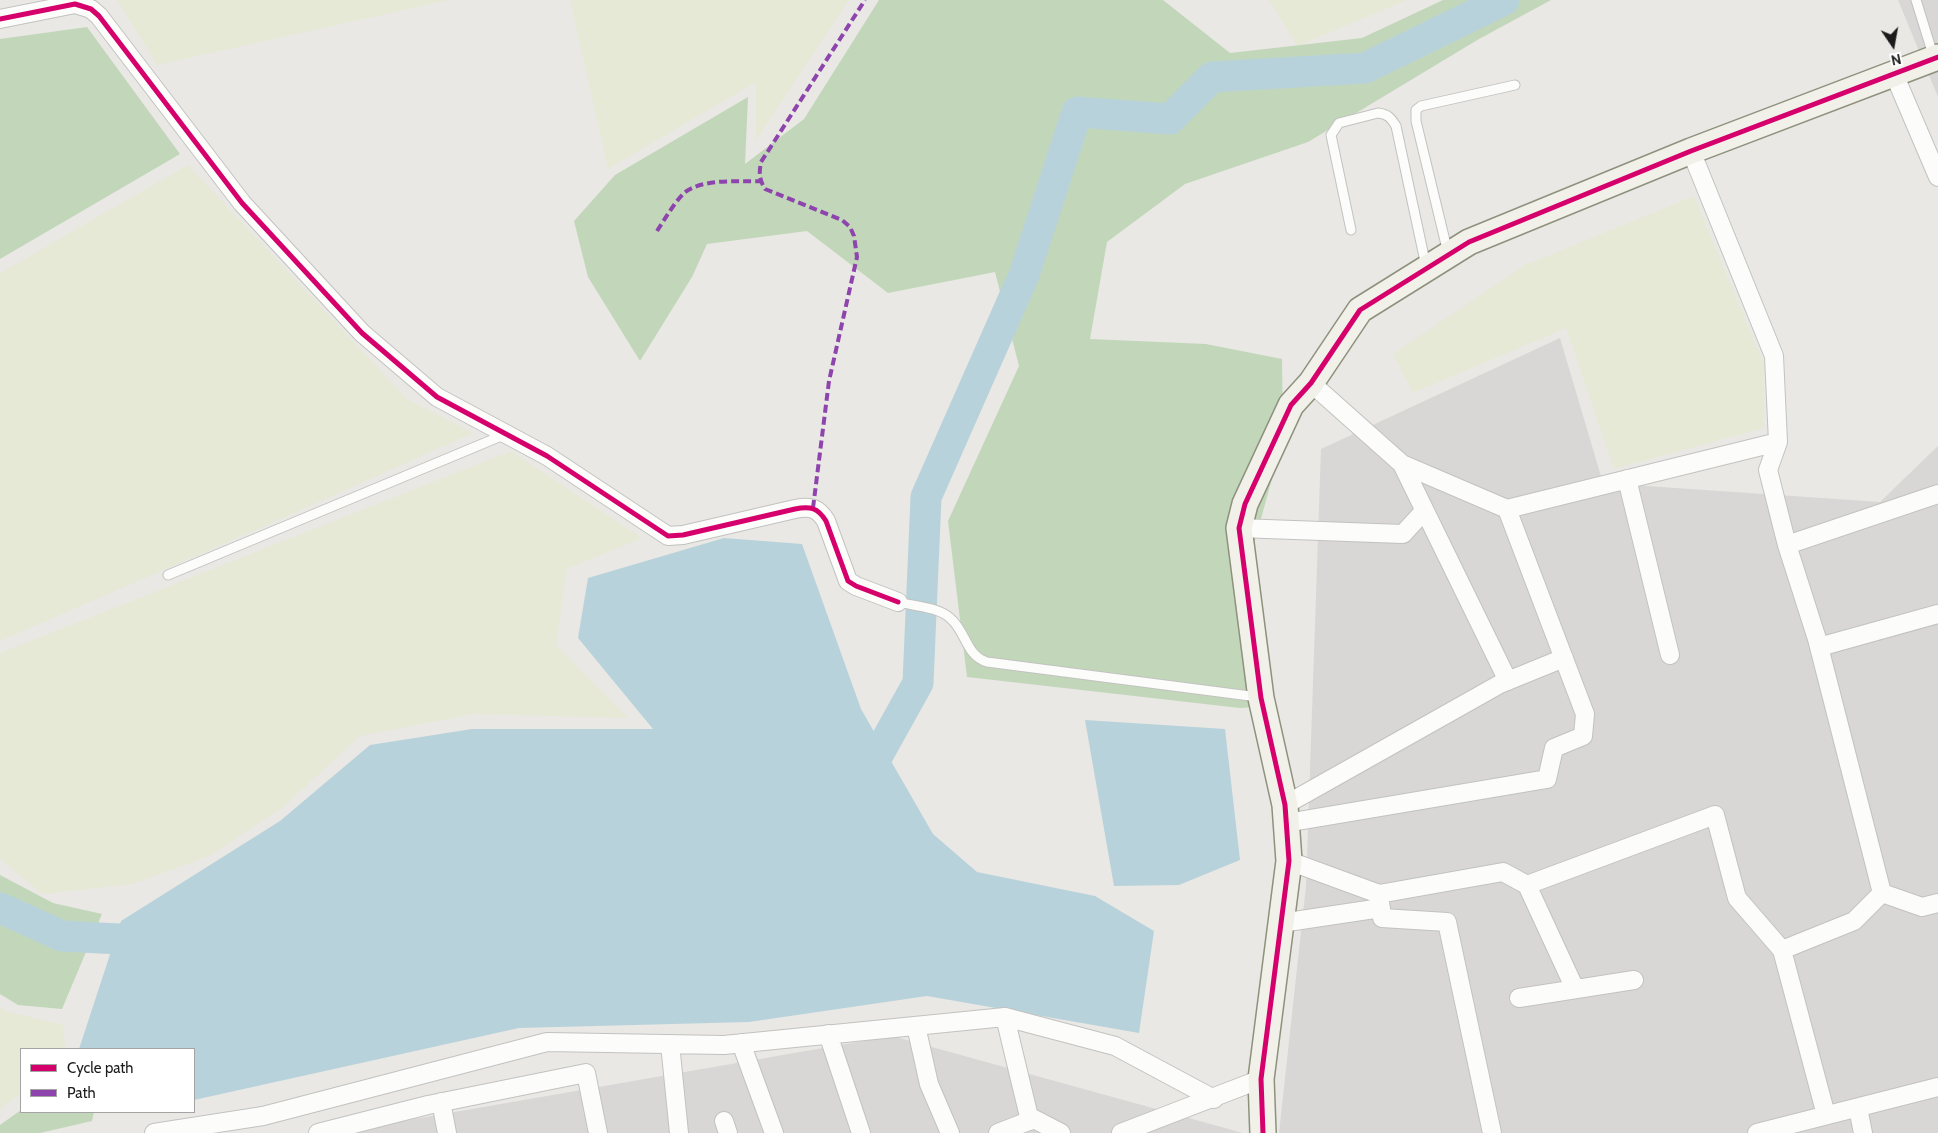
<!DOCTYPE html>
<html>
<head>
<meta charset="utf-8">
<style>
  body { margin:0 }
  #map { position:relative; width:1938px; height:1133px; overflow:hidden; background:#e9e8e4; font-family:Cabin,sans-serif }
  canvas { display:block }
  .legend { position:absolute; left:20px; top:1048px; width:175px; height:65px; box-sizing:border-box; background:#fff; border:1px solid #a4a4a4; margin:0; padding:6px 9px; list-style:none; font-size:15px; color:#1b1b1b }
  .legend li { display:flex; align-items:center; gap:10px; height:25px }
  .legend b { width:25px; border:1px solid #a4a4a4 }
  .north { position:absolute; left:1868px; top:20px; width:50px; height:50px; -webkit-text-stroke:4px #fff; paint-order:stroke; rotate:168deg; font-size:14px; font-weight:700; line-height:20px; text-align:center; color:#1b1b1b }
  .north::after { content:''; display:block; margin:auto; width:18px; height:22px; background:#1b1b1b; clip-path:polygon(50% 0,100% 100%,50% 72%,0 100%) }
</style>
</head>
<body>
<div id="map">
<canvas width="1938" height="1133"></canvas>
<ul class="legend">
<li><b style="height:6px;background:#d6006c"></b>Cycle path</li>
<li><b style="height:6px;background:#8e44ad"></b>Path</li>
</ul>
<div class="north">N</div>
</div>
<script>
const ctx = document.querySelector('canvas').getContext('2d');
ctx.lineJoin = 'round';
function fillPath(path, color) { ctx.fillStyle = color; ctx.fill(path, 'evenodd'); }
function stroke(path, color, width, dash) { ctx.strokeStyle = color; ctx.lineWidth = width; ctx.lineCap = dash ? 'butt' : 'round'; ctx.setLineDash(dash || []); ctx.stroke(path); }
fillPath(new Path2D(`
  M 1898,0 L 1938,0 L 1938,97 Z
  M 1560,338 L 1603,483 L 1880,502 L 1938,446 L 1938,1133 L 1279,1133 L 1306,886 L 1321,449 Z
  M 892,1036 L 1243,1133 L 334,1133 Z`), '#d8d7d5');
fillPath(new Path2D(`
  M 117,0 L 449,0 L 157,65 Z
  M 570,0 L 849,0 L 756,141 L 756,82 L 608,169 Z
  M 1269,0 L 1407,0 L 1297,46 Z
  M 188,165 L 408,400 L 473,433 L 276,521 L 0,641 L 0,273 Z
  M 1694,196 L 1764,365 L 1764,428 L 1614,469 L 1566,328 L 1413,393 L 1393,354 L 1525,265 Z
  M 511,451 L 642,538 L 567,569 L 556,645 L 628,718 L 473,714 L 360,736 L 283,807 L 209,856 L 133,884 L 42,894 L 0,859 L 0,653 Z
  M 0,1007 L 9,1012 L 63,1025 L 65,1049 L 21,1049 L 21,1094 L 0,1109 Z`), '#e7e9d7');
fillPath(new Path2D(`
  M 879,0 L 1163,0 L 1230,53 L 1362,38 L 1443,0 L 1551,0 L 1479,39 L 1308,142 L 1185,184 L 1107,242 L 1090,339 L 1206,344 L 1282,359 L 1283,439 L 1254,544 L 1273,706 L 1240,708 L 967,677 L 948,521 L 1019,366 L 995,272 L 888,293 L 807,231 L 707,244 L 692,277 L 640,361 L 588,277 L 574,221 L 615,175 L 748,97 L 745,164 L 804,119 Z
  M 87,27 L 180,154 L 0,259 L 0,39 Z
  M 0,875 L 53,903 L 102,914 L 62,1009 L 18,1005 L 0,994 Z
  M 21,1110 L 21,1112 L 94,1112 L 92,1121 L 40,1133 L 0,1133 L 0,1125 Z`), '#c2d7ba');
fillPath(new Path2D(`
  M 724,538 L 802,544 L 861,709 L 933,834 L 977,872 L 1095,896 L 1154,931 L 1139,1033 L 927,996 L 749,1022 L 519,1028 L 194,1100 L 194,1049 L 79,1049 L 121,921 L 280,821 L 370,745 L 472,729 L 653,729 L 578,638 L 588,578 Z
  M 1085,720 L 1225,729 L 1240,860 L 1179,885 L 1114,886 Z`), '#b8d2db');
stroke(new Path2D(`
  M 855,772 L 869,771 L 918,683 L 926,497 L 1024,275 L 1077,112 L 1170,119 L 1212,77 L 1365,68 L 1504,0
  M 0,908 L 62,936 L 157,941`), '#b8d2db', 31);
const lane = new Path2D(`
  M 1916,0 L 1934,58
  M 1351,230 L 1331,135 L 1339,123 L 1378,113 C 1388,114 1391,118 1396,126 L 1426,266
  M 1448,253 L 1416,121 L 1416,110 L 1421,106 L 1515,85
  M 168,575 L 506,434
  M 898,602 C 914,606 938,607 950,618 C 966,631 966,656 987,662 L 1258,697`);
const street = new Path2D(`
  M 0,19 L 75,4 L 91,9 L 99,16 L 242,203 L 362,333 L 437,397 L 547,456 L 668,536 L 683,535 L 795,509 C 811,506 818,508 826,521 L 848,581 L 856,586 L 898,602
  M 1894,74 L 1938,177
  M 1691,151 L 1774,356 L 1778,442 L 1768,470 L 1787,545 L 1817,639 L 1882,893
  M 1311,383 L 1402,464 L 1507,509 L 1778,442
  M 1402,464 L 1508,681
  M 1627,479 L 1670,655
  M 1239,528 L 1403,534 L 1424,511
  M 1787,545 L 1938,494
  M 1819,647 L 1938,614
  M 1285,805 L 1500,684 L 1564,658
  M 1286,823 L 1547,779 L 1554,748 L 1583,736 L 1585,714 L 1507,509
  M 1289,861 L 1379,894 L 1503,872 L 1527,885 L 1715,815 L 1737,898 L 1782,950 L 1826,1115
  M 1527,885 L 1575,989
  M 1882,893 L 1922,907 L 1938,903
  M 1379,894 L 1382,918 L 1447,922 L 1492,1133
  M 1281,923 L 1381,908
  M 1782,950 L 1854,921 L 1882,893
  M 1519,998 L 1634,980
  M 1005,1017 L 1030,1121
  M 916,1026 L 929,1084 L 950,1133
  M 828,1034 L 861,1133
  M 741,1043 L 774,1133
  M 670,1044 L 679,1133
  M 441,1102 L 447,1133
  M 1858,1108 L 1863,1133
  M 724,1121 L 728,1133
  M 154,1133 L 263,1116 L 547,1042 L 724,1045 L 1005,1017 L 1115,1046 L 1214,1099
  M 318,1133 L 428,1105 L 586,1073 L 598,1133
  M 998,1133 L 1034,1119 L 1061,1133
  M 1121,1133 L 1261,1079
  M 1757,1133 L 1938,1087`);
const secondary = new Path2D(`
  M 1263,1133 L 1261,1079 L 1289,861 L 1285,805 L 1261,698 L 1239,528 L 1245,504 L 1291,405 L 1311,383 L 1360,310 L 1469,242 L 1691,151 L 1938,57`);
stroke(lane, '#c2c2c0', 11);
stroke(street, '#c2c2c0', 20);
stroke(secondary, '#8e917d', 28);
stroke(lane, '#fcfcfb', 9);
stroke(street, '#fcfcfb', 18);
stroke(secondary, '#f1f1e9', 25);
stroke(new Path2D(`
  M 657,231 C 665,219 674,203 684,193 C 703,178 737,182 760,181
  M 813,508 L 829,381 L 857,257 L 854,236 L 850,227 L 842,220 L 765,189 C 759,179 759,173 761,162 L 865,0`), '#8e44ad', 4, [8, 4]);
stroke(new Path2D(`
  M 0,19 L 75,4 L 91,9 L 99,16 L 242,203 L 362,333 L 437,397 L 547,456 L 668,536 L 683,535 L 795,509 C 811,506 818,508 826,521 L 848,581 L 856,586 L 898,602
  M 1263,1133 L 1261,1079 L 1289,861 L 1285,805 L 1261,698 L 1239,528 L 1245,504 L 1291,405 L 1311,383 L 1360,310 L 1469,242 L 1691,151 L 1938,57`), '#d6006c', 5);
</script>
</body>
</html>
